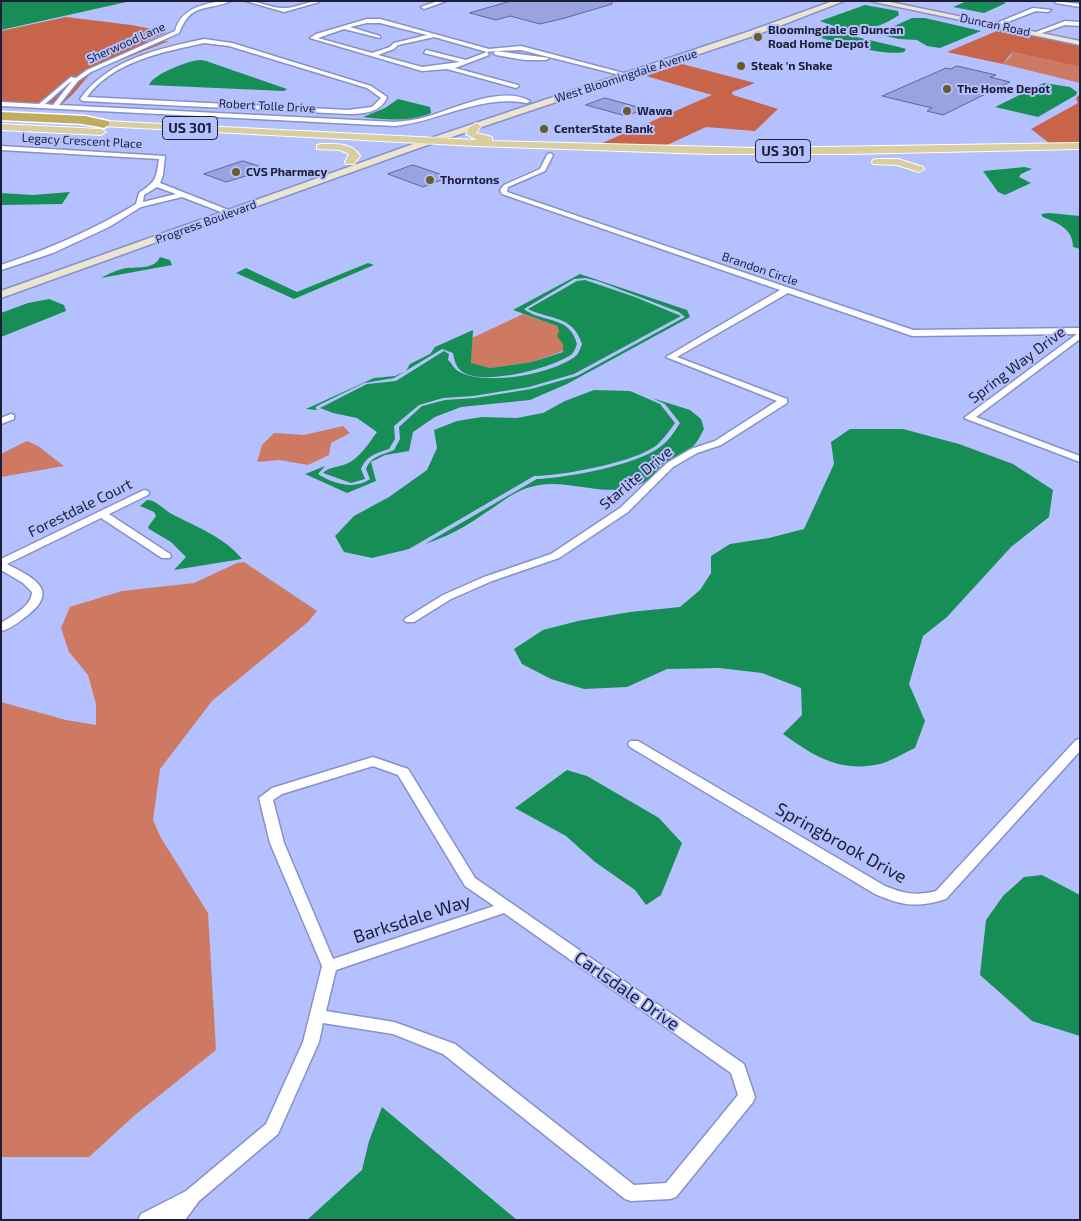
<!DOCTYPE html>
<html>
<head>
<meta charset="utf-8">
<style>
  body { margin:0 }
  #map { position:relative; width:1081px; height:1221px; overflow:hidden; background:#b5c0fe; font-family:"Exo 2",sans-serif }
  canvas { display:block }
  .frame { position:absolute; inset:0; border:2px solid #1c1f37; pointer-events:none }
</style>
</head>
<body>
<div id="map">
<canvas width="1081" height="1221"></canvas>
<div class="frame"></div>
</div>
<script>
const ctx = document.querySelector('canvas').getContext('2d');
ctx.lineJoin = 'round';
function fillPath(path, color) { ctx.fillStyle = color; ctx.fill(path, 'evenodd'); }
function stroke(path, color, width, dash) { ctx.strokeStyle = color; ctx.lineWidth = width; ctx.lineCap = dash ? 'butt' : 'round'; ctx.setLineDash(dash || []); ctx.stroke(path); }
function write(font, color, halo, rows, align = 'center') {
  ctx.font = font + ' "Exo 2",sans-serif'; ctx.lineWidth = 4; ctx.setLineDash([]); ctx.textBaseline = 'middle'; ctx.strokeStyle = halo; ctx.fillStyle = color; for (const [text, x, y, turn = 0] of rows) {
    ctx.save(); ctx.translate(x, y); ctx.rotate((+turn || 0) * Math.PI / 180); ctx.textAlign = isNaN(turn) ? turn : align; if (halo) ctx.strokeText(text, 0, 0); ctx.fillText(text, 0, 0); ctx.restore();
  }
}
fillPath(new Path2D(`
  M 1012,52 L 1080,67 L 1080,83 L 1003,64 L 1010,57 Z
  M 523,314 L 557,326 L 563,344 L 563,351 L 532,362 L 490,368 L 471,364 L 472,338 Z
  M 343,426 L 350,433 L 331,443 L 329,455 L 308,465 L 279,460 L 257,462 L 262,445 L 274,433 L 304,435 Z
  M 27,441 L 38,446 L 64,466 L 1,477 L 1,454 Z
  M 244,562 L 317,611 L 308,622 L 212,701 L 160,769 L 153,820 L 161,838 L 208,913 L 216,1050 L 135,1115 L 89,1157 L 1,1157 L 1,702 L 66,720 L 96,725 L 96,704 L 88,675 L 69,652 L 61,628 L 70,607 L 122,591 L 194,583 L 237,563 Z`), '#ce7962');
fillPath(new Path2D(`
  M 66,17 L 131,25 L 167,32 L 145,42 L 169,41 L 101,68 L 90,74 L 73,94 L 61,105 L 1,103 L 1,31 Z
  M 1004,28 L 1080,44 L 1080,67 L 1012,52 L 1003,64 L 947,52 Z
  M 682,64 L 755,83 L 732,92 L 733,95 L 778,109 L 755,131 L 706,127 L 665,146 L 600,144 L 712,95 L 646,76 Z
  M 1080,94 L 1080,143 L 1049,143 L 1031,129 L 1078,103 L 1076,98 Z`), '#c7644a');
fillPath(new Path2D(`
  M 1,1 L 131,1 L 1,30 Z
  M 967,1 L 1001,1 L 1006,3 L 984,13 L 953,7 Z
  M 865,5 L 898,11 L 899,15 C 872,33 850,33 820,21 Z
  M 912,18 L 925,18 L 981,31 L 940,48 L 927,46 L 917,40 L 899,39 L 877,34 Z
  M 818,28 L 899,47 L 906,49 L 904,52 C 882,57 826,39 803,33 L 804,30 Z
  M 201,60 L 206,61 L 287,89 L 284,91 L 149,85 C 153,74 190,60 201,60 Z
  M 1044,83 L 1070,87 L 1077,92 L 1076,95 L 1038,117 L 995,107 Z
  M 398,99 L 430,107 L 431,113 C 412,122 384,120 363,117 L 385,108 Z
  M 1025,167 L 1032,169 L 1021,174 L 1019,177 L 1031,183 L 1005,195 L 998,192 L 983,171 Z
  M 70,192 L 62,204 L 1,205 L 1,193 L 33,195 Z
  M 1049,213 L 1080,216 L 1080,249 L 1073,247 C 1073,229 1058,223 1043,217 L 1041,214 Z
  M 160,257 L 170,260 L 172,265 L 101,278 C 108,274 119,269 127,268 C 138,267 155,269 160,257 Z
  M 368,263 L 374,265 L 294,299 L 236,273 L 246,268 L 297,292 Z
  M 580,274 L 687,310 L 690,317 L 567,384 L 530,400 L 461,407 L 435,417 L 413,432 L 409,451 L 385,455 L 371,462 L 376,481 L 347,493 L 305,474 L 325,466 L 318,474 C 333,484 355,490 370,479 L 366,469 C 371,456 383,455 394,450 L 400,439 L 399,427 L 422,406 L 445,400 L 475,398 L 531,389 L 577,376 L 685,317 L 679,312 L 598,281 L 585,278 L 574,279 L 524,309 C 543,324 569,314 577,344 C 576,347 574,352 572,354 C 554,368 479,388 460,370 C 455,365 454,358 453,353 L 442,349 L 394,378 L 364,383 L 317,406 L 315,408 L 318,410 L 306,409 L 374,378 L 395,376 L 406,371 L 410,364 L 430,354 L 435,347 L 473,330 L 471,363 L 490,368 L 532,362 L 563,352 L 563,344 L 557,336 L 559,331 L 557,326 L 513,310 Z
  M 585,280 L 635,297 L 681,316 L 574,374 L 529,387 L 473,396 L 443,398 L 419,405 L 394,426 L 395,439 L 389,449 C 376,453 366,456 361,469 L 365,479 L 351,483 L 323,473 C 330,466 337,468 346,464 C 359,459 369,443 377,432 L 357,418 L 333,413 L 320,408 L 367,384 L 396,381 L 444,351 L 449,354 L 448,360 C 452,363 454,369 458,371 C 484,387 555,374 577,355 C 579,352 581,347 582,344 C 573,315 550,320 528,309 L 577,281 Z
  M 49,299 L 64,305 L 66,311 L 1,337 L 1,313 L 28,303 Z
  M 594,390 L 630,391 L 660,404 L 675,423 C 670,430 664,438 658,444 C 638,462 561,476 534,476 L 409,549 L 372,558 L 344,552 L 335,536 L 354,516 L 389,497 L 427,470 L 437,448 L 434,430 L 457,421 L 482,417 L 517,418 L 543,413 L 565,401 Z
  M 652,398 L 690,410 L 701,419 L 704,429 C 701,434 697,444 691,448 C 683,453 673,457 665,463 C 657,468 652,479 643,483 C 605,502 566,474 527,488 C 510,494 498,505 482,515 C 464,528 446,537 425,544 L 537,479 C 566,478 637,465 660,447 C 668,442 675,431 680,423 L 665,404 Z
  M 850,429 L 903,429 L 959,444 L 1013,464 L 1053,490 L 1049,517 L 1011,547 L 947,617 L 923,636 L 909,684 L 925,721 L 915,748 C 904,753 891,761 880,764 C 840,773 814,756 783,734 L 802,715 L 801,688 L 762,673 L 719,668 L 667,669 L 627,687 L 584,689 L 551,679 L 522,664 L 514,649 L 543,630 L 578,621 L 630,612 L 680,607 L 700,590 L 711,573 L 711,556 L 730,544 L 769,538 L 804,529 L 834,464 L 831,442 Z
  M 147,500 C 156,500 162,508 170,513 C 194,526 225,537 242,559 L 174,570 L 186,557 L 171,542 L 149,529 L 148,527 L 156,516 L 154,512 L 140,506 Z
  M 567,770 L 587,776 L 659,818 L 682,843 L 661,895 L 646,905 L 635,890 L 595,862 L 566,836 L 515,808 Z
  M 1042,875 L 1080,895 L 1080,1036 L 1032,1021 L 980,975 L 986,920 L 1003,896 L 1024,877 Z
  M 382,1107 L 517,1220 L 307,1220 L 362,1170 L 369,1141 Z`), '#178e56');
const building = new Path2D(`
  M 511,1 L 612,1 L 612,4 L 565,18 L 540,24 L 510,16 L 496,20 L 470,13 Z
  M 957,66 L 996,75 L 990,77 L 1010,82 L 943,115 L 927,111 L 932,108 L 882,96 L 946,68 L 950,69 Z
  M 605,98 L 645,109 L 626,116 L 586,105 Z
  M 243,161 L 268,169 L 226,182 L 204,174 Z
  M 413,165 L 449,177 L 423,187 L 388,174 Z`);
fillPath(building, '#98a3df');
stroke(building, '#5d669d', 1);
const street = new Path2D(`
  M 221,1 L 231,1 C 206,12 192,1 179,33 L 91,72 L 78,81 L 59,105 L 395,122 C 405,121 415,120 426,117 C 454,109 502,85 530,101 L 527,103 C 481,94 440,121 395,126 L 1,106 L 1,102 L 39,104 L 71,77 L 76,78 L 87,70 L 175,31 C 181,9 200,5 221,1 ZM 72,81 L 53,105 L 45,104 L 69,83 Z
  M 246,1 C 259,1 272,9 285,8 C 297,8 308,0 319,2 L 284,12 Z
  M 438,1 L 446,1 L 424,9 L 421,7 Z
  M 1054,1 L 1080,4 L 1080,7 L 1056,3 Z
  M 1033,8 L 1051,10 L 1048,12 L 1036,11 L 997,26 L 992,25 Z
  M 380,19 L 489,49 L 521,46 L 631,75 L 628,77 L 521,50 L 496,51 L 549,58 L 546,60 L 525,60 L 496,55 L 493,53 L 496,51 L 487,52 L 434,37 L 398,45 L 394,49 L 378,55 L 422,67 L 460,62 L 424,53 L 426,50 L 466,60 L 487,52 L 489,55 L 455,68 L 518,85 L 519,86 L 516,88 L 447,69 L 422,71 L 310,38 L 316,34 L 367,19 ZM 367,23 L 380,23 L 427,35 L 394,43 L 390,47 L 372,53 L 318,38 L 344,29 L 380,38 L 380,36 L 350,27 Z
  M 1065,21 L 1080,22 L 1080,26 L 1065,25 L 1036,35 L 1031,34 Z
  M 204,39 L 232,43 L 371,86 L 387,97 C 381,113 363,114 348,114 L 83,101 L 80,99 C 109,59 158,49 204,39 ZM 204,43 L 229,46 L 367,88 L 381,98 L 372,107 L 348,110 L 87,97 C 113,61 163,52 204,43 Z
  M 1,146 L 165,156 L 163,175 L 160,183 L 236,213 L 229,215 L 182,197 L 141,207 L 109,227 L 53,253 L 1,270 L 1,265 C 49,249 93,230 136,204 L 139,193 C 156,181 156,180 159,159 L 1,150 ZM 157,187 L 176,194 L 143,202 L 144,195 Z
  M 550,153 L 553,155 L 545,171 L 508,187 L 507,192 L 913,330 L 1080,328 L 1080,339 L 976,417 L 1080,456 L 1080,462 L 964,418 L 1077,334 L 912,336 L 788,293 L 677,357 L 787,399 L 787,403 L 721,445 L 697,453 L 673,467 L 628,512 L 559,558 L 492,581 L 451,599 L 414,622 L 406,622 L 404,620 L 406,618 L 443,595 L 484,577 L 551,554 L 620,508 L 667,463 L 691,449 L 715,441 L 777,401 L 666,357 L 780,290 L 502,194 L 500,190 L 504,185 L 540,169 L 547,155 Z
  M 11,414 L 14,415 L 14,419 L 1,424 L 1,418 Z
  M 144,490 L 148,491 L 149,493 L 148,495 L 109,514 L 170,554 L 171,556 L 170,558 L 162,558 L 101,518 L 7,564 C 31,577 61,589 28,615 C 20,621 11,629 1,631 L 1,623 C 12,616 32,606 32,592 L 23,583 L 1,570 L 1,559 Z
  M 1080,739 L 1080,751 L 946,899 C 917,908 903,906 875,894 L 630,747 L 628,744 L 630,741 L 638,741 L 885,886 C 904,894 917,896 936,891 L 1076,740 Z
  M 373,757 L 408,769 L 475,878 L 744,1064 L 755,1097 L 753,1102 L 676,1197 L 670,1199 L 631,1201 L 625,1199 L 443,1054 L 393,1034 L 323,1023 L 319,1042 L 278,1134 L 199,1201 L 185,1220 L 138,1220 L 141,1214 L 186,1191 L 266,1124 L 303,1042 L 322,966 L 270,843 L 259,798 L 272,788 ZM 373,766 L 398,775 L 465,886 L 494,906 L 333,959 L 284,843 L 273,800 L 282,794 ZM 504,913 L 731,1073 L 738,1095 L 666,1183 L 634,1185 L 455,1044 L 394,1022 L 326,1011 L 336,970 Z`);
const secondary = new Path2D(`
  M 833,1 L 844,1 L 756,35 L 419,148 L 1,298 L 1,291 L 413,144 L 750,31 Z
  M 870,1 L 885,1 L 1080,41 L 1080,45 Z`);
const primary = new Path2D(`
  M 86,120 L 477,140 L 466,134 L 469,128 L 476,123 L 481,126 L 476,133 L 492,137 L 492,141 L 756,148 L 1080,143 L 1080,149 L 849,154 L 710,154 L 476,146 L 83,125 L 83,121 Z
  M 1,124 L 101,129 L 106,132 L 101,135 L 1,130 Z
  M 321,144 C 335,144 352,142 360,156 L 354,164 L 346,164 L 345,162 L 349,154 L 340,150 L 317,149 L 317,145 Z
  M 877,159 L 898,159 L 923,167 L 924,169 L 919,172 L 897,165 L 873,164 L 872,162 L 873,160 Z`);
const highway = new Path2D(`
  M 1,112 L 85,116 L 108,121 L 110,124 L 104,128 L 85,124 L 1,120 Z`);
stroke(street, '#8690cb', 3);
stroke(secondary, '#8690cb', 3);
stroke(primary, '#fff', 2);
stroke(highway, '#fff', 3);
fillPath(street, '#fff');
fillPath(secondary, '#ece6d0');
fillPath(primary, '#d9cea0');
fillPath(highway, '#c0ad61');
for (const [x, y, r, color] of [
  [758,37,5,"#685c29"],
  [741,66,5,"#685c29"],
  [947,89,5,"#685c29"],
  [627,111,5,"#685c29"],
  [544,129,5,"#685c29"],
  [236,172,5,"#685c29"],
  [430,180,5,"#685c29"]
]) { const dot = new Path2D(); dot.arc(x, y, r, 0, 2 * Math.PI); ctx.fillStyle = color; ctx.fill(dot); stroke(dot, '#b5c0fe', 2); }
write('12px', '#1c1f37', '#b5c0fe', [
  ["Duncan Road",995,25,12],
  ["Sherwood Lane",126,43,-24],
  ["West Bloomingdale Avenue",626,76,-18],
  ["Robert Tolle Drive",267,106,3],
  ["Legacy Crescent Place",82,141,3],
  ["Progress Boulevard",206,222,-20],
  ["Brandon Circle",760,269,19]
]);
write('bold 12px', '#1c1f37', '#b5c0fe', [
  ["Bloomingdale @ Duncan",768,30],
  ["Road Home Depot",768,44],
  ["Steak 'n Shake",751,66],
  ["The Home Depot",957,89],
  ["Wawa",637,111],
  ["CenterState Bank",554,129],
  ["CVS Pharmacy",246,172],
  ["Thorntons",440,180]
], 'left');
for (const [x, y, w] of [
  [190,128,55],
  [783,151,55]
]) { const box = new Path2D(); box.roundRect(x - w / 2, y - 11.5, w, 23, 4); ctx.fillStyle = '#b5c0fe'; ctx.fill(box); stroke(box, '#1c1f37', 1); }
write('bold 14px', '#1c1f37', null, [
  ["US 301",190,128],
  ["US 301",783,151]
]);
write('15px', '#1c1f37', '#b5c0fe', [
  ["Spring Way Drive",1017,365,-37],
  ["Starlite Drive",636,478,-40],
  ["Forestdale Court",80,508,-26]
]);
write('18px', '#1c1f37', '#b5c0fe', [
  ["Springbrook Drive",841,843,29],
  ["Barksdale Way",412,919,-18],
  ["Carlsdale Drive",627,991,35]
]);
</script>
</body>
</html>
